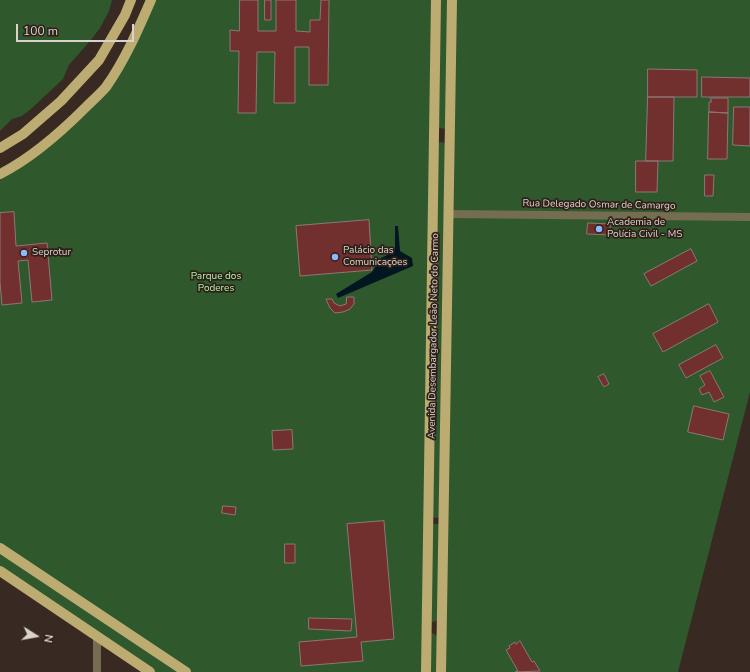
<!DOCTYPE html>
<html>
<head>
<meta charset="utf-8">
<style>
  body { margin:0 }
  #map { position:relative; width:750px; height:672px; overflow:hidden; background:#382922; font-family:"Nunito Sans",sans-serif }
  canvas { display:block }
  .north { position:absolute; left:16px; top:616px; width:40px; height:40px; -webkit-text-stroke:3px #2e2018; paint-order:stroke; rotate:101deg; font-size:11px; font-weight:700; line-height:16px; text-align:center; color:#dcd2cd }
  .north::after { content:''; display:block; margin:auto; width:14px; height:18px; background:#dcd2cd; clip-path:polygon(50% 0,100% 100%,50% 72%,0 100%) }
  .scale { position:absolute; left:16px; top:24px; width:118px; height:18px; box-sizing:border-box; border:2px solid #dcd2cd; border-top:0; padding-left:5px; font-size:12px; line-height:14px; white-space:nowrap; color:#dcd2cd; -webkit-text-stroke:3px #2e2018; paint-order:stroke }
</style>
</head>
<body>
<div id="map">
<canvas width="750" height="672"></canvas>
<div class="north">N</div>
<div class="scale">100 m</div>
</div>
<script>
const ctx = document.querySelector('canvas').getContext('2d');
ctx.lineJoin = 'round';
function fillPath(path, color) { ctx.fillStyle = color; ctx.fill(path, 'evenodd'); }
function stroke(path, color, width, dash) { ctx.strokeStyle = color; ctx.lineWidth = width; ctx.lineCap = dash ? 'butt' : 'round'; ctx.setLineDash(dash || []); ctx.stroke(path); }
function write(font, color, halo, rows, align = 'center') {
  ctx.font = font + ' "Nunito Sans",sans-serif'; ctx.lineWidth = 3.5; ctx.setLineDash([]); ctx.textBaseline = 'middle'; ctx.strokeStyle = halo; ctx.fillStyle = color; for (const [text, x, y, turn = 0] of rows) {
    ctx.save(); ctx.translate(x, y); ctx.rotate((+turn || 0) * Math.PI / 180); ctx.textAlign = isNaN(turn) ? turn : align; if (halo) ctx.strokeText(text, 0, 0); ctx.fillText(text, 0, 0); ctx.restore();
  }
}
fillPath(new Path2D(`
  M 0,0 L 112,0 L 109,11 L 100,28 L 90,41 L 69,65 L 63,79 L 32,108 L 22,116 L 12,119 L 0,131 Z
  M 151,0 L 436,0 L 426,672 L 186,672 L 0,548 L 0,174 L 17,166 L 105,88 Z
  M 440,0 L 450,0 L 448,129 L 438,128 Z
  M 452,0 L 750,0 L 750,392 L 678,672 L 441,672 Z
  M 442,142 L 446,144 L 440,517 L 436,518 L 431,517 L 437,143 Z
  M 433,524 L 439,524 L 438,619 L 436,621 L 432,622 L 429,618 Z
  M 0,552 L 177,672 L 155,672 L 100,636 L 0,566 Z
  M 432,633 L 438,636 L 438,672 L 429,672 L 430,636 Z`), '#2f592c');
fillPath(new Path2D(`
  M 395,226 L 398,226 L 400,251 L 412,258 L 413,266 L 338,298 L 336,294 L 372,272 L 381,258 L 391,253 L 395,249 Z`), '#001621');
const building = new Path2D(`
  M 240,0 L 258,0 L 258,31 L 276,31 L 276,0 L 296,0 L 296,31 L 310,32 L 310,20 L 320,20 L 321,0 L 329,0 L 328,85 L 309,85 L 309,47 L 295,47 L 295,103 L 274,103 L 275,52 L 257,52 L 256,113 L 238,113 L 239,51 L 230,51 L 230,30 L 239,31 Z
  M 265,0 L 271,0 L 271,20 L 265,20 Z
  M 648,69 L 697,70 L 697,97 L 648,97 Z
  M 702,77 L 750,78 L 750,97 L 702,97 Z
  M 648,97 L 674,97 L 673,161 L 646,161 Z
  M 711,98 L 728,98 L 728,113 L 709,112 L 709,102 L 711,102 Z
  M 734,107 L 750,107 L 750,146 L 733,145 Z
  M 709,112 L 728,113 L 727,159 L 708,159 Z
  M 636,161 L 658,161 L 657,192 L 636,192 Z
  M 705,175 L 714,175 L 713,196 L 705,196 Z
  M 14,212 L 16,246 L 47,243 L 52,300 L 32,302 L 28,260 L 18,261 L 22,303 L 2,305 L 0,282 L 0,213 Z
  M 369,220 L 372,270 L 300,276 L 296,226 Z
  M 588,223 L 610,224 L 610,235 L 587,234 Z
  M 691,249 L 697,261 L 651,286 L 644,274 Z
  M 347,297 L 354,297 L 354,304 L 350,309 L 343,312 L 335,313 L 330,308 L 326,299 L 332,299 L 334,303 L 340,306 L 346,304 Z
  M 709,304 L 718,322 L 663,352 L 653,334 Z
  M 716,345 L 723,358 L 686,378 L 679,365 Z
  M 710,371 L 724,397 L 714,402 L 709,392 L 702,395 L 699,389 L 705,385 L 700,376 Z
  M 604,374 L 609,384 L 604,387 L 598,377 Z
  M 694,406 L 729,414 L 723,440 L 688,432 Z
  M 292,430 L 293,449 L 273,450 L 272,431 Z
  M 223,506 L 236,507 L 235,515 L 222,513 Z
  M 384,521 L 394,639 L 361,642 L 363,661 L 301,666 L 299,642 L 357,637 L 347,524 Z
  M 285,544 L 295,544 L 295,563 L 285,563 Z
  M 309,618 L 352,619 L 351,631 L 309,629 Z
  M 520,641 L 532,662 L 534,661 L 540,671 L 515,672 L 518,671 L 506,650 L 510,648 L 509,646 L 515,642 L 516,644 Z`);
fillPath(building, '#71302e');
stroke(building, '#8c7775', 1);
stroke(new Path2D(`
  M 448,214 L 750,217
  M 97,672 L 97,637`), '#756d51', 8);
stroke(new Path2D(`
  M 0,148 L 23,134 L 61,101 L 99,60 L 125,15 L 131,0
  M 0,174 C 32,158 61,132 86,107 C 93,100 100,94 106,87 C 125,60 138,30 151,0
  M 0,548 L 186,672
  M 0,571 L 150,672
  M 426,672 L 436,0
  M 441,672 L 452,0`), '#bcac72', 10);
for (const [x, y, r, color] of [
  [599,229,4,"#8abafc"],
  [24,253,4,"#8abafc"],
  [335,257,4,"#8abafc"]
]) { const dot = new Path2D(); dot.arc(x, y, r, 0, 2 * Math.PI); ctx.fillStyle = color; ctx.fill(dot); stroke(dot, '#2e2018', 1.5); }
write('10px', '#dcd2cd', '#2e2018', [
  ["Rua Delegado Osmar de Camargo",599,205,1],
  ["Avenida Desembargador Leão Neto do Carmo",434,336,-89]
]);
write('10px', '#dcd2cd', '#2e2018', [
  ["Academia de",607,223],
  ["Polícia Civil - MS",607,235],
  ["Palácio das",343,251],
  ["Comunicações",343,263],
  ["Seprotur",32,253]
], 'left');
write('10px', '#aef3a8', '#2e2018', [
  ["Parque dos",216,277],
  ["Poderes",216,289]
]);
</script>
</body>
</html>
